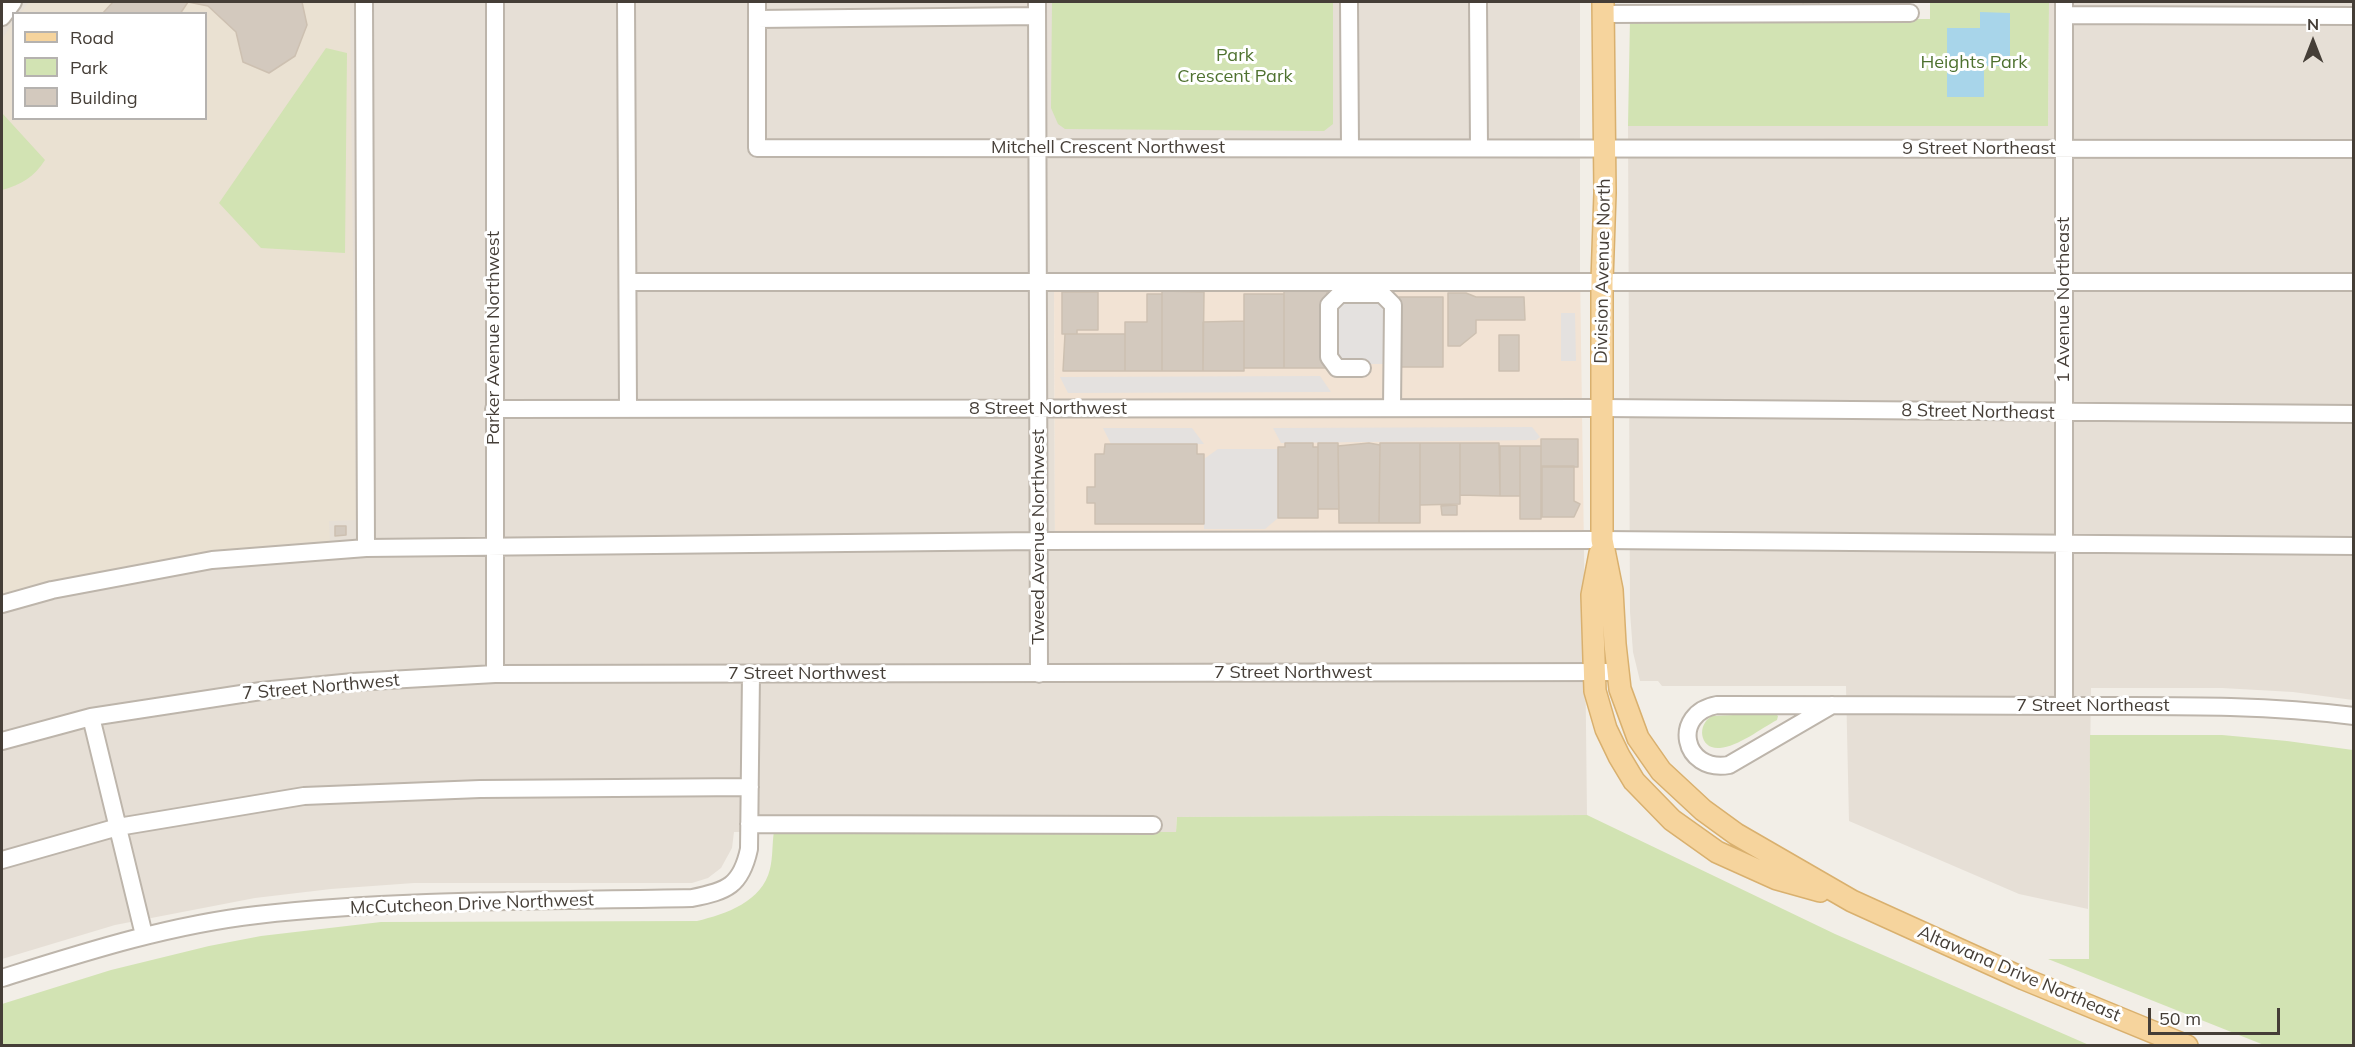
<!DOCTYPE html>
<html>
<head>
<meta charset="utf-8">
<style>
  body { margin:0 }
  #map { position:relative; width:2355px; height:1047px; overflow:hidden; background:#f2eee7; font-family:Mulish,sans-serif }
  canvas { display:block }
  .frame { position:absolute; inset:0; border:3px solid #453e37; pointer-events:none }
  .legend { position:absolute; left:12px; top:12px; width:195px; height:108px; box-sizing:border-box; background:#fff; border:2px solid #b5b2af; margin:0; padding:8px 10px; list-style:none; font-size:18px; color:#453e37 }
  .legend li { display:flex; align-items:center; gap:12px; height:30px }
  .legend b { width:30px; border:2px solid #b5b2af }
  .north { position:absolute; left:2283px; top:12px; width:60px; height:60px; -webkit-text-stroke:4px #fff; paint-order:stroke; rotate:0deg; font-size:16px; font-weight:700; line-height:24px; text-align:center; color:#453e37 }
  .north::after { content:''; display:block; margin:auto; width:21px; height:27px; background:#453e37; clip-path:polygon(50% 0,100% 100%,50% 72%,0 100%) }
  .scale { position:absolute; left:2148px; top:1008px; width:132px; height:27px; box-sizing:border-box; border:3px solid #453e37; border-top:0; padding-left:8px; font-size:18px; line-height:21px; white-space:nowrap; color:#453e37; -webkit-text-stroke:4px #fff; paint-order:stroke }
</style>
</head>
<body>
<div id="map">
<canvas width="2355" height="1047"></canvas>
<div class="frame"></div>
<ul class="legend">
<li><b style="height:8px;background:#f6d49d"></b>Road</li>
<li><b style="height:16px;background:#d2e3b3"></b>Park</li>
<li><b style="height:16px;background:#d3c9be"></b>Building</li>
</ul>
<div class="north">N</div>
<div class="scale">50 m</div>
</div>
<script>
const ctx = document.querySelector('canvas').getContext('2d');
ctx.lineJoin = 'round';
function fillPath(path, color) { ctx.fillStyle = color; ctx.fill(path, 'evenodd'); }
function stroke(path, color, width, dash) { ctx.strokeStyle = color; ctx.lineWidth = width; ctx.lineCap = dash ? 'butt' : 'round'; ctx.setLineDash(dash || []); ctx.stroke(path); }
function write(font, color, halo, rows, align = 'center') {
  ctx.font = font + ' Mulish,sans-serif'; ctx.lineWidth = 6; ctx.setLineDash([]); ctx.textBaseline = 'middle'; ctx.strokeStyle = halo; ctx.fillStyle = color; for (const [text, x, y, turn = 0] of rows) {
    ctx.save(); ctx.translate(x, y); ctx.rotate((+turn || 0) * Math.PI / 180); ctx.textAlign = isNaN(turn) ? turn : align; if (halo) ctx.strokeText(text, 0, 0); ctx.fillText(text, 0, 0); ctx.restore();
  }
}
fillPath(new Path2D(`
  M 2,2 L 1580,2 L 1580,272 L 1054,273 L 1055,548 L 1584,550 L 1587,815 L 1177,817 L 1176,832 L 734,832 L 732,848 L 721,868 L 708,878 L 692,883 L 414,883 L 331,889 L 255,898 L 115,925 L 2,959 ZM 14,14 L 206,14 L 206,118 L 14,118 Z
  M 2049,2 L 2353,2 L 2353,700 L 2293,692 L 2222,688 L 2091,688 L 2088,909 L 2019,894 L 1849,821 L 1846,686 L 1662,686 L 1658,681 L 1640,681 L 1633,652 L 1630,612 L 1628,126 L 2048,126 Z`), '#e6dfd6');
fillPath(new Path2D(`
  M 1580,272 L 1584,550 L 1055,548 L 1054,273 Z`), '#f2e3d4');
fillPath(new Path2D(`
  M 29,2 L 350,2 L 356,520 L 329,521 L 330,541 L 210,554 L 2,598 L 2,39 L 13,23 L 14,118 L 206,118 L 206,14 L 20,13 Z`), '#eae1d2');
fillPath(new Path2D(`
  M 1052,2 L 1333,2 L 1333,124 L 1324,131 L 1318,131 L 1065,129 L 1058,124 L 1051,108 Z
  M 1930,2 L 2049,2 L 2048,126 L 1628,126 L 1630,18 L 1930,19 Z
  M 326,48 L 347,53 L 345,253 L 261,248 L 219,203 Z
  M 2,113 L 45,160 C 34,177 21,185 2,190 Z
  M 1775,713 L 1778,716 L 1777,720 C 1762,728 1737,747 1720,748 C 1700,750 1696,725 1712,716 Z
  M 2090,735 L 2222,735 L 2287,741 L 2353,750 L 2353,1045 L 2264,1045 L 2048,959 L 2089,959 Z
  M 1587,815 L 1835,934 L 2089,1045 L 2,1046 L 2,1004 L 111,970 L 209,946 L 261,936 L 381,922 L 697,921 C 726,914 762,902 770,869 C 773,857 772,844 774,831 L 1176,832 L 1177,817 Z`), '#d2e3b3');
fillPath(new Path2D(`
  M 1339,303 L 1384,303 L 1384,364 L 1362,364 L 1361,359 L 1339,359 Z
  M 1561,313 L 1575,313 L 1576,361 L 1561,361 Z
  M 1320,376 L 1331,392 L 1068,393 L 1060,377 Z
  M 1532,427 L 1540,437 L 1536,440 L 1281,443 L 1273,428 Z
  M 1103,428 L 1192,428 L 1204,444 L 1111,444 Z
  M 1218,449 L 1278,449 L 1278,518 L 1265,529 L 1204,529 L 1204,459 Z`), '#e4e1df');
fillPath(new Path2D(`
  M 1980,12 L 2010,13 L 2010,66 L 1984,66 L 1984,97 L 1947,97 L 1947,28 L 1980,28 Z`), '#a8d5ea');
const building = new Path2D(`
  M 113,2 L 302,2 L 307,25 L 295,56 L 269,73 L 243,62 L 236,32 L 208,6 L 188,2 L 180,14 L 102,14 Z
  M 1657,2 L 1819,2 L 1819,11 L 1803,11 L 1803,3 Z
  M 1327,289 L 1327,368 L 1284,368 L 1284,290 Z
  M 1162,291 L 1204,292 L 1203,371 L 1162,371 Z
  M 1062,292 L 1098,292 L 1098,330 L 1077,330 L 1077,334 L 1062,334 Z
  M 1448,293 L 1466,293 L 1476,297 L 1524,297 L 1525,320 L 1476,320 L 1476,333 L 1460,346 L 1448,346 Z
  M 1147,294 L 1162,294 L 1162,371 L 1125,371 L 1125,322 L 1147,322 Z
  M 1244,294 L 1284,294 L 1284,368 L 1244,368 Z
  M 1399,297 L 1443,297 L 1443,367 L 1399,367 Z
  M 1244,321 L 1244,371 L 1203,371 L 1203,322 Z
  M 1065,334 L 1125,334 L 1125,371 L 1063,371 Z
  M 1499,335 L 1519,335 L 1519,371 L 1499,371 Z
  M 1541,439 L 1578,439 L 1578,467 L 1541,467 Z
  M 1285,443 L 1313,443 L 1313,447 L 1318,447 L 1318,518 L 1278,518 L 1278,447 L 1285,447 Z
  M 1318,443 L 1338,443 L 1339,509 L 1318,509 Z
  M 1369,443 L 1380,445 L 1379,523 L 1339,523 L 1338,446 Z
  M 1380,443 L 1420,443 L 1420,523 L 1379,523 Z
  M 1420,443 L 1460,443 L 1460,504 L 1420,505 Z
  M 1460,443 L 1499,443 L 1500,496 L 1460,495 Z
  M 1105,444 L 1197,444 L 1197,454 L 1204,454 L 1204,524 L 1095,524 L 1095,503 L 1087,503 L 1087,487 L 1095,487 L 1095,454 L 1104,454 Z
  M 1500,446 L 1520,446 L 1520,496 L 1500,496 Z
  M 1520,446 L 1541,446 L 1541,519 L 1520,519 Z
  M 1542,466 L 1574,466 L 1574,501 L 1580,504 L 1574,517 L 1542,517 Z
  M 1457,505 L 1457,515 L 1442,515 L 1441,506 Z
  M 335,526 L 346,526 L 346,535 L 335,536 Z`);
fillPath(building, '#d3c9be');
stroke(building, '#cdc0b1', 1.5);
const minor = new Path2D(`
  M 364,2 L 366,548
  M 495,2 L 495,674
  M 626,2 L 628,409
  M 757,2 L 757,148 L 2354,149
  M 1037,2 L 1039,674
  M 1349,2 L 1350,148
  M 1478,2 L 1479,148
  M 1603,14 L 1910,13
  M 2064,15 L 2354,16
  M 2,17 L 13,2
  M 757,19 L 1037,16
  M 628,282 L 2354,282
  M 1362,368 L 1337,368 L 1329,357 L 1329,305 L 1340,294 L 1382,294 L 1393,305 L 1392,408
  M 494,409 L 1602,408 L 2354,414
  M 2,604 L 52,590 L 212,560 L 366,548 L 1039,541 L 1602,540 L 2354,546
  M 1832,705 L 1729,765 C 1682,773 1671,713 1717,705 C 1835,705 1954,705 2072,706 C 2167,706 2259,704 2354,716
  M 2064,706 L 2064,2
  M 91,717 L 144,935
  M 2,741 L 91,717 L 261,691 L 353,682 L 495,674 L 1617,672
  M 749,824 L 1153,825
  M 2,860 L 118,827 L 304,796 L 480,789 L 750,787
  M 2,978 C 85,952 169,925 257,915 C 401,899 547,901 692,898 C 727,891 741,886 749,849 L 751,674`);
const major = new Path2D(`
  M 1603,2 L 1605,193 L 1602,281 L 1602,540 L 1612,590 L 1615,644 L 1620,689 L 1638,738 L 1661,771 L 1703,810 L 1736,834 L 1852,901 L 2024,979 L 2187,1046
  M 1600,553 L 1592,595 L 1595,691 L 1606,729 L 1619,756 L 1634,781 L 1672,820 L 1717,852 L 1777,879 L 1820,891`);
stroke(minor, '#bdb5ab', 20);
stroke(major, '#d9b06e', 24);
stroke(minor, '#fff', 16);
stroke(major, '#f6d49d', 21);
write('18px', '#4e712f', '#fff', [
  ["Park",1235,56],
  ["Crescent Park",1235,77],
  ["Heights Park",1974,63]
]);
write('18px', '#453e37', '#fff', [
  ["Mitchell Crescent Northwest",1108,148],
  ["9 Street Northeast",1979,149],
  ["Division Avenue North",1603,271,-89],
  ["1 Avenue Northeast",2064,300,-90],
  ["Parker Avenue Northwest",494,338,-90],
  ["8 Street Northwest",1048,409],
  ["8 Street Northeast",1978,412,1],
  ["Tweed Avenue Northwest",1039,537,-90],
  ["7 Street Northwest",1293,673],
  ["7 Street Northwest",807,674],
  ["7 Street Northwest",321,687,-5],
  ["7 Street Northeast",2093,706],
  ["McCutcheon Drive Northwest",472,904,-2],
  ["Altawana Drive Northeast",2019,974,23]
]);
</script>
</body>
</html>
